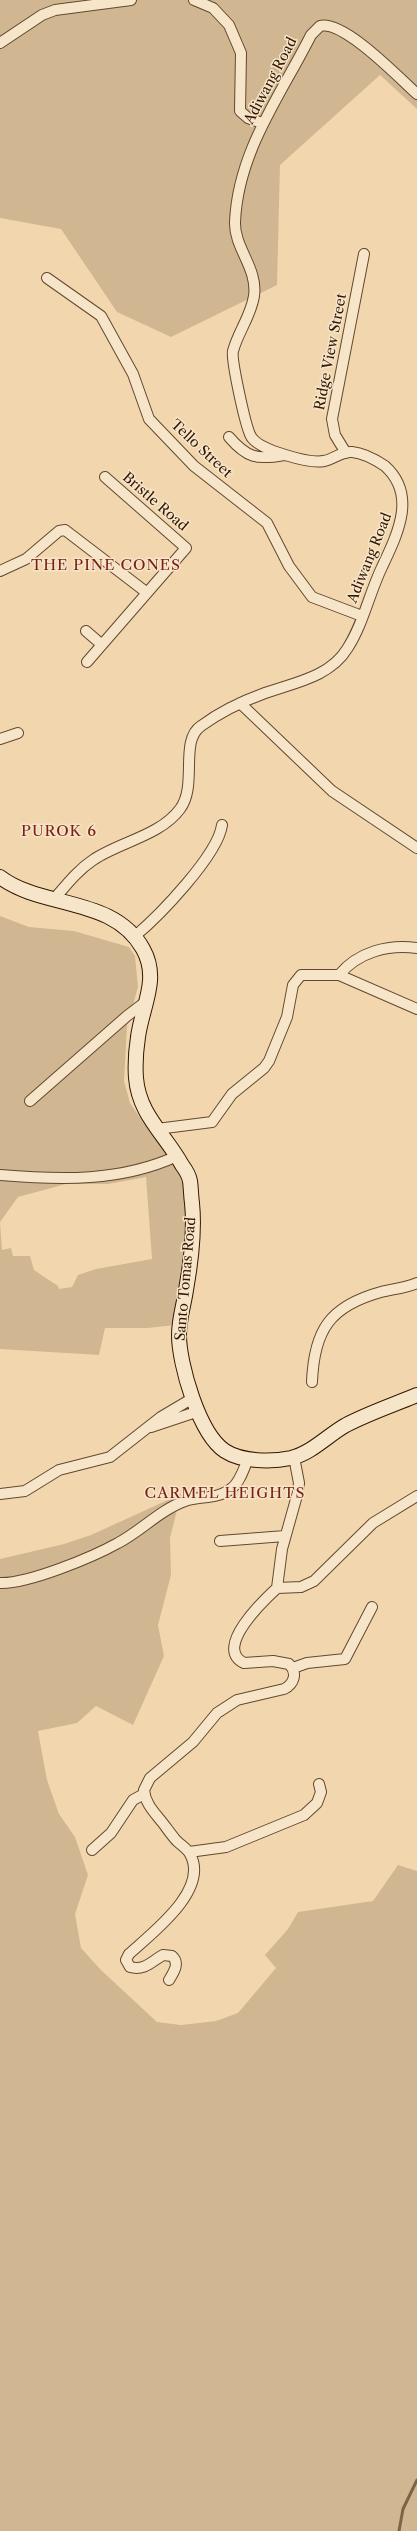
<!DOCTYPE html>
<html>
<head>
<meta charset="utf-8">
<style>
  body { margin:0 }
  canvas { display:block; background:#f2d7ae }
</style>
</head>
<body>
<canvas width="417" height="2531"></canvas>
<script>
const ctx = document.querySelector('canvas').getContext('2d');
ctx.lineJoin = 'round';
function fillPath(path, color) { ctx.fillStyle = color; ctx.fill(path, 'evenodd'); }
function stroke(path, color, width, dash) { ctx.strokeStyle = color; ctx.lineWidth = width; ctx.lineCap = dash ? 'butt' : 'round'; ctx.setLineDash(dash || []); ctx.stroke(path); }
function write(font, color, halo, rows, align = 'center') {
  ctx.font = font + ' "Libre Caslon Text",serif'; ctx.lineWidth = 3; ctx.setLineDash([]); ctx.textBaseline = 'middle'; ctx.strokeStyle = halo; ctx.fillStyle = color; for (const [text, x, y, turn = 0] of rows) {
    ctx.save(); ctx.translate(x, y); ctx.rotate((+turn || 0) * Math.PI / 180); ctx.textAlign = isNaN(turn) ? turn : align; if (halo) ctx.strokeText(text, 0, 0); ctx.fillText(text, 0, 0); ctx.restore();
  }
}
fillPath(new Path2D(`
  M 0,0 L 417,0 L 417,109 L 380,75 L 280,165 L 277,285 L 171,337 L 117,312 L 61,229 L 0,218 Z
  M 0,916 L 29,927 L 74,931 L 129,947 L 135,956 L 138,987 L 127,1026 L 124,1081 L 130,1103 L 143,1122 L 164,1144 L 183,1178 L 188,1237 L 175,1325 L 148,1328 L 105,1328 L 99,1355 L 0,1349 ZM 146,1177 L 152,1259 L 96,1269 L 78,1275 L 72,1287 L 59,1289 L 58,1286 L 34,1270 L 30,1256 L 13,1256 L 11,1248 L 2,1250 L 0,1222 L 18,1197 L 66,1184 L 108,1184 Z
  M 181,1494 L 170,1538 L 171,1575 L 158,1625 L 164,1656 L 133,1725 L 96,1706 L 77,1723 L 38,1731 L 47,1780 L 59,1814 L 75,1837 L 88,1875 L 75,1914 L 81,1948 L 101,1970 L 157,2022 L 181,2025 L 216,2021 L 238,2013 L 276,1968 L 265,1955 L 288,1929 L 298,1912 L 373,1901 L 398,1865 L 417,1871 L 417,2531 L 0,2531 L 0,1559 L 64,1544 L 91,1535 Z`), '#d1b791');
stroke(new Path2D(`
  M 399,2531 L 403,2509 L 417,2480`), '#7e6447', 3);
const street = new Path2D(`
  M 194,0 L 213,8 L 229,25 L 241,53 L 240,111 L 248,118 L 262,123
  M 0,43 L 42,15 L 55,10 L 131,0
  M 47,278 L 101,316 L 133,374 L 149,419 L 194,466 L 267,523 L 289,566 L 312,597 L 362,616
  M 229,437 C 247,458 257,460 284,455
  M 346,453 L 335,435 L 332,419 L 364,254
  M 0,571 L 26,559 L 59,531 L 65,530 L 146,592
  M 86,631 L 101,644
  M 87,662 L 186,548 L 105,477
  M 240,703 L 332,791 L 417,848
  M 0,739 L 18,733
  M 55,898 C 67,884 78,870 93,860 C 119,842 160,836 180,809 C 198,785 179,741 201,726 C 220,712 243,701 265,693 C 293,683 330,677 347,649 C 363,625 369,594 382,567 C 398,533 417,495 385,466 C 376,460 364,453 352,452 C 342,451 334,459 324,461 C 309,464 261,450 252,438 C 246,431 231,359 233,351 C 238,332 251,316 254,296 C 258,268 234,248 235,222 C 238,151 281,95 311,35 L 320,26 C 344,20 399,78 417,94
  M 135,936 C 159,916 218,855 222,825
  M 339,975 C 358,952 388,944 417,948
  M 30,1101 L 127,1016 L 148,1000
  M 157,1129 L 212,1122 L 232,1094 L 264,1068 L 269,1061 L 287,1017 L 293,985 L 301,975 L 339,975 L 417,1009
  M 0,1175 C 60,1180 121,1182 177,1156
  M 312,1382 C 314,1330 330,1306 381,1292 C 393,1289 406,1288 417,1283
  M 151,1427 L 199,1411
  M 0,1494 L 25,1491 L 59,1470 L 110,1457 L 161,1417 L 193,1398
  M 220,1541 L 285,1536
  M 0,1583 C 28,1584 93,1557 118,1543 C 141,1531 160,1510 185,1501 C 200,1496 220,1499 232,1488 C 240,1482 244,1468 248,1459
  M 277,1588 L 301,1587 L 314,1581 L 373,1523 L 417,1496
  M 293,1668 L 307,1663 L 345,1659 L 372,1607
  M 92,1850 L 111,1833 L 133,1800 L 144,1794
  M 189,1852 L 226,1847 L 304,1815 L 317,1803 L 321,1792 L 319,1784
  M 169,1980 C 174,1972 180,1963 172,1956 L 163,1955 C 152,1961 145,1971 130,1967 L 126,1960 L 129,1954 C 152,1933 210,1890 190,1854 C 187,1848 179,1844 175,1839 C 170,1833 166,1827 162,1822 C 154,1812 145,1803 144,1790 L 150,1778 L 193,1742 L 217,1713 L 237,1700 L 284,1689 C 294,1684 298,1673 289,1664 L 273,1661 L 244,1663 C 213,1648 264,1600 277,1588 L 282,1549 L 298,1492 L 299,1483 L 294,1457`);
const secondary = new Path2D(`
  M 0,877 C 42,909 114,896 143,949 C 160,979 142,1006 138,1037 C 136,1050 135,1064 136,1078 C 139,1115 165,1134 182,1165 C 185,1169 189,1175 190,1181 C 191,1188 191,1196 192,1203 C 195,1232 191,1262 186,1290 C 184,1304 179,1319 179,1335 C 179,1364 199,1434 225,1451 C 242,1462 272,1462 291,1458 C 312,1453 328,1435 346,1425 C 369,1413 393,1405 417,1395`);
stroke(street, '#62482e', 12);
stroke(secondary, '#321803', 16);
stroke(street, '#f7e5ca', 10);
stroke(secondary, '#f7e5ca', 14);
write('14px', '#321803', '#f7e5ca', [
  ["Adiwang Road",271,81,-62],
  ["Ridge View Street",331,352,-79],
  ["Tello Street",201,449,43],
  ["Bristle Road",155,502,41],
  ["Adiwang Road",370,558,-68],
  ["Santo Tomas Road",186,1279,-85]
]);
ctx.letterSpacing = '1px';
write('15px', '#7a1f14', '#f7e5ca', [
  ["THE PINE CONES",106,566],
  ["PUROK 6",59,832],
  ["CARMEL HEIGHTS",225,1494]
]);
ctx.letterSpacing = '0px';
</script>
</body>
</html>
